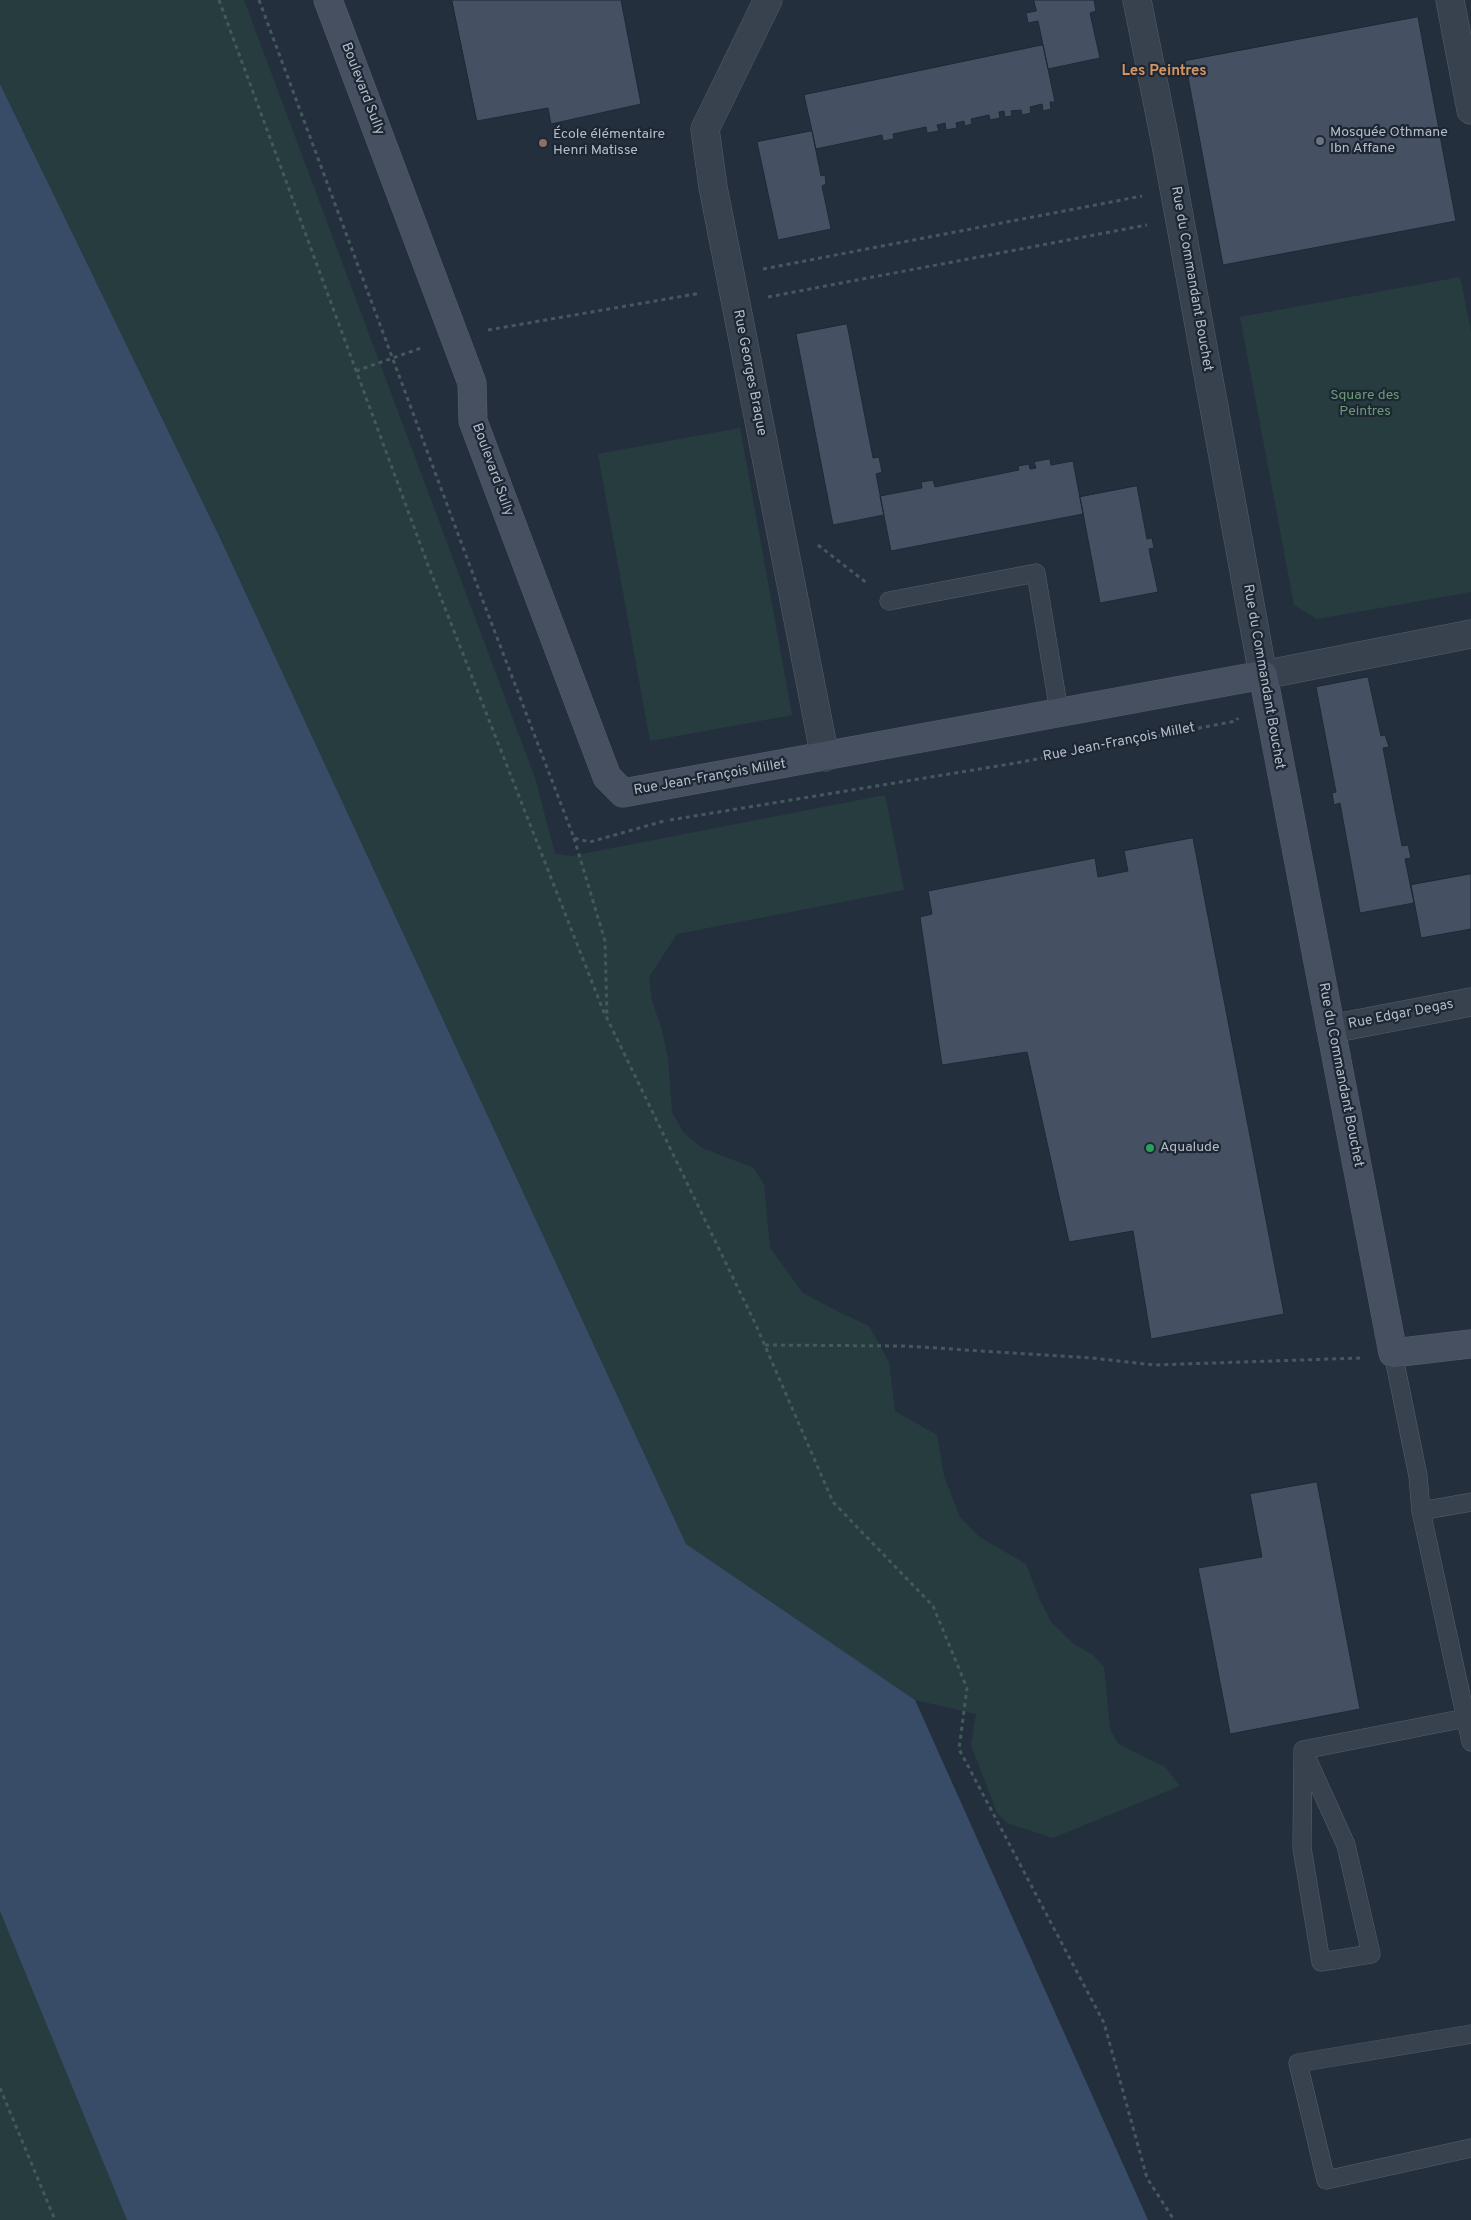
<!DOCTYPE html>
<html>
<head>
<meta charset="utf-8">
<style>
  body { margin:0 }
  canvas { display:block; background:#242f3e }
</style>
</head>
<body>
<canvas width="1471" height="2220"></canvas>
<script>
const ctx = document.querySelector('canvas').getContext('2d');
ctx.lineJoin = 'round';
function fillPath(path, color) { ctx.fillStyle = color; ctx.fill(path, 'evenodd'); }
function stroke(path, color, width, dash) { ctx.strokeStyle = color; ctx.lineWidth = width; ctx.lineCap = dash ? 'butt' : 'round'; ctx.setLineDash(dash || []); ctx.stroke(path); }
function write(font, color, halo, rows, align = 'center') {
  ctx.font = font + ' Overpass,sans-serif'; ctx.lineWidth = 4.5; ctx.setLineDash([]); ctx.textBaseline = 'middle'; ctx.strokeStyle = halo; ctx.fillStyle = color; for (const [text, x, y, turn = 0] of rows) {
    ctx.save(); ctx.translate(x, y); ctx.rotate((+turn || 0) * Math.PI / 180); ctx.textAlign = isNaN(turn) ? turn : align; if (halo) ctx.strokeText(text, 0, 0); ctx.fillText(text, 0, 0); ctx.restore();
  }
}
fillPath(new Path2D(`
  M 0,0 L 244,0 L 535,778 L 555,854 L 572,856 L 885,795 L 904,890 L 677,934 L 649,977 L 652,1001 L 661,1027 L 668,1058 L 672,1112 L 683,1132 L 702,1148 L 754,1168 L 764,1185 L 770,1248 L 803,1293 L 841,1313 L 869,1326 L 889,1362 L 895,1411 L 937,1435 L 944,1476 L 960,1517 L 978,1536 L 1026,1564 L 1039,1598 L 1051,1622 L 1075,1645 L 1093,1655 L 1104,1667 L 1110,1729 L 1118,1744 L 1165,1767 L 1180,1786 L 1053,1838 L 1007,1823 L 997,1813 L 971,1745 L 976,1714 L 915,1700 L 686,1544 L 221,540 L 0,84 Z
  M 1460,277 L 1471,332 L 1471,592 L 1317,619 L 1294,605 L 1240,317 Z
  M 740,428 L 792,715 L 650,741 L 598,454 Z
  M 0,1911 L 17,1950 L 127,2220 L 0,2220 Z`), '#263c3f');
fillPath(new Path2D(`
  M 0,84 L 221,540 L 686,1544 L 915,1700 L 1148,2220 L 127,2220 L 0,1911 Z`), '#394c67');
const building = new Path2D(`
  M 452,0 L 621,0 L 641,104 L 551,124 L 548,108 L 477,121 Z
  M 1034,0 L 1094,0 L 1096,11 L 1090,13 L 1100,58 L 1048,69 L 1038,21 L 1028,23 L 1026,13 L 1036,11 Z
  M 1418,17 L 1456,221 L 1223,265 L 1185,61 Z
  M 1043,45 L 1055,102 L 1050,102 L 1051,109 L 1043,111 L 1042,104 L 1030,107 L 1031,113 L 1022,115 L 1021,110 L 1011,111 L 1012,116 L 1005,117 L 1004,111 L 999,112 L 1000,118 L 990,120 L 989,115 L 971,119 L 972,124 L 965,126 L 964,121 L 956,123 L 957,128 L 946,130 L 945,123 L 937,125 L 939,131 L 927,133 L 926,127 L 893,134 L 894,139 L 883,141 L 882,135 L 816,149 L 804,95 Z
  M 812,131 L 821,176 L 825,175 L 826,184 L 822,186 L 831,229 L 778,240 L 757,142 Z
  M 847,324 L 873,458 L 879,457 L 882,472 L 876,474 L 884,515 L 833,525 L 796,334 Z
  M 1050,459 L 1051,465 L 1073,461 L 1083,514 L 891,551 L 880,496 L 922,488 L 921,482 L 933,480 L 935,487 L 1019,470 L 1018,466 L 1029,464 L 1030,469 L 1036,468 L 1034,462 Z
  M 1137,486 L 1147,539 L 1152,538 L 1154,548 L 1149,549 L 1158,592 L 1100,603 L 1080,497 Z
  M 1368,677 L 1381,736 L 1385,735 L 1389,747 L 1383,748 L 1402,846 L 1408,845 L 1411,858 L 1405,859 L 1414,903 L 1360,913 L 1340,803 L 1334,805 L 1332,793 L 1336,792 L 1316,687 Z
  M 1193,838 L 1284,1314 L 1151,1339 L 1133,1231 L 1069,1242 L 1027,1052 L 942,1065 L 920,917 L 932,914 L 928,891 L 1095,858 L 1098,877 L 1128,871 L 1124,851 Z
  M 1471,874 L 1471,929 L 1421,938 L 1411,885 Z
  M 1317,1482 L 1360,1709 L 1230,1734 L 1198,1568 L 1262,1557 L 1250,1494 Z`);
fillPath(building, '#455162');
stroke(building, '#1f2835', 1);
const lane = new Path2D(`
  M 889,601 L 1036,573 L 1059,711
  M 1393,1353 L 1418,1476 L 1421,1511 L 1471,1742
  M 1421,1511 L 1471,1502
  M 1303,1750 L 1346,1845 L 1371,1954 L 1321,1962 L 1302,1848 Z
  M 1303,1750 L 1466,1718
  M 1471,2034 L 1298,2063 L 1326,2180 L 1471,2148`);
const street = new Path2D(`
  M 768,0 L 705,129 L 713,187 L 825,757
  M 1137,0 L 1167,150 L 1263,675 L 1471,634
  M 1450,0 L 1471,110
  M 1331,1029 L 1471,1002`);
const secondary = new Path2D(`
  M 328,0 L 472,383 L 473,421 L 607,777 L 623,793 L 1263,675 L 1393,1353 L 1471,1344`);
stroke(lane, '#565f6c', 19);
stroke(street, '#565f6c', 29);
stroke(secondary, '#565f6c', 29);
stroke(new Path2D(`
  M 219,0 L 428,565 L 603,1010 L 755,1323 L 833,1502 L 933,1606 L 967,1688 L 959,1749 L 1104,2023 L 1147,2178 L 1174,2220
  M 259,0 L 483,601 L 574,838 L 590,842 L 664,821
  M 763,269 L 1142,196
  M 768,297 L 1147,225
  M 488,330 L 701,293
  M 356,371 L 424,347
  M 818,545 L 868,584
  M 670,820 L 1016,763 L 1236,721 L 1238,718
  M 574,838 L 605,941 L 607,1015
  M 765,1345 L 904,1346 L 1092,1358 L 1154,1365 L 1361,1358
  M 0,2088 L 55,2220`), '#44595c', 3, [4, 4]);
stroke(lane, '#38414e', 18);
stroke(street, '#38414e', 28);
stroke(secondary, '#465061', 28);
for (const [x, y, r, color] of [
  [1320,141,5,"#6b7280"],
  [543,143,5,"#8d6e63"],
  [1150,1148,5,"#2e9e5b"]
]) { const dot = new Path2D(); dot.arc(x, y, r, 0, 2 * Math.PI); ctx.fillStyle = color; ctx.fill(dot); stroke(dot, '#1d2633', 2); }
write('14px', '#b4bcc9', '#1d2633', [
  ["Boulevard Sully",362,89,69],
  ["Rue du Commandant Bouchet",1191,279,80],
  ["Rue Georges Braque",749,373,79],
  ["Boulevard Sully",492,470,70],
  ["Rue du Commandant Bouchet",1263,677,80],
  ["Rue Jean-François Millet",1119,743,-11],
  ["Rue Jean-François Millet",710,778,-10],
  ["Rue Edgar Degas",1401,1015,-11],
  ["Rue du Commandant Bouchet",1340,1075,79]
]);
write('14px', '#b4bcc9', '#1d2633', [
  ["Mosquée Othmane",1330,133],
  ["Ibn Affane",1330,149],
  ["École élémentaire",553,135],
  ["Henri Matisse",553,151],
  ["Aqualude",1160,1148]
], 'left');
write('14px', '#6b9a76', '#1d2633', [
  ["Square des",1365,396],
  ["Peintres",1365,412]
]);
write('bold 15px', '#d59563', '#1d2633', [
  ["Les Peintres",1164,72]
]);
</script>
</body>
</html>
